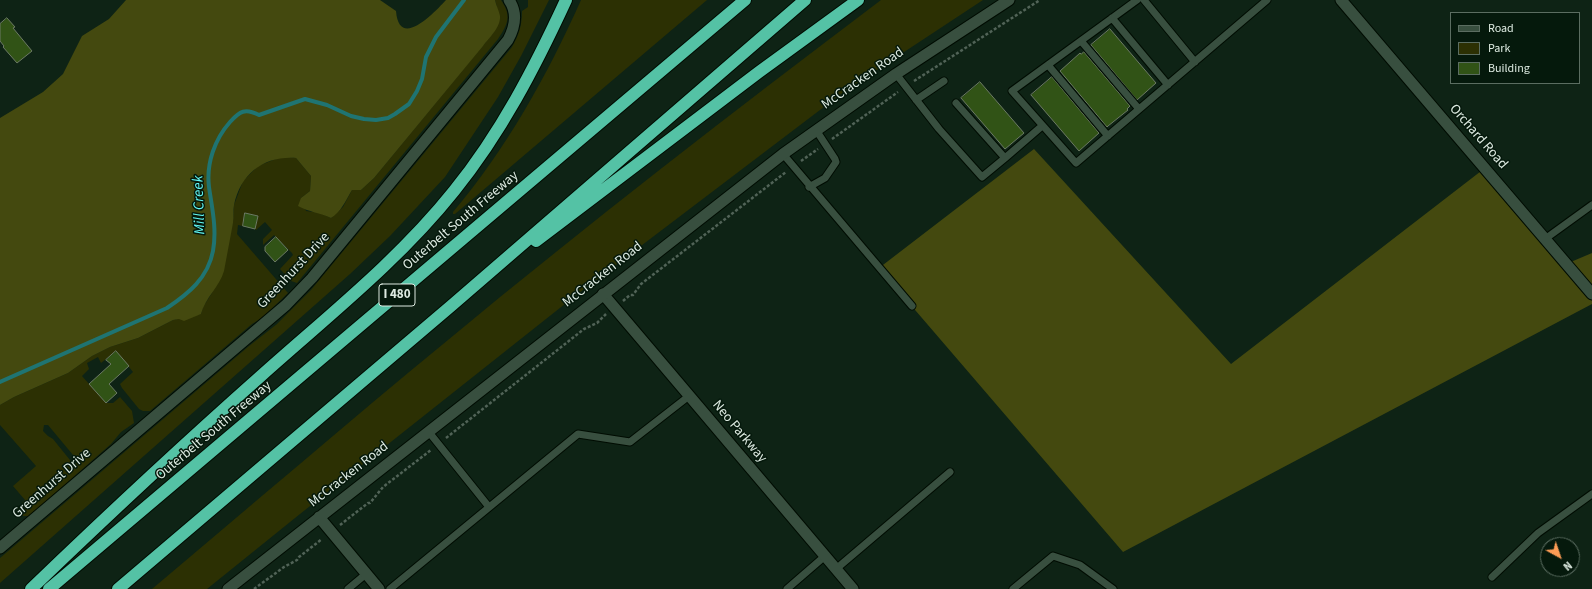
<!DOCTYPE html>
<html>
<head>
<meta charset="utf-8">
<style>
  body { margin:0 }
  #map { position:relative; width:1592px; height:589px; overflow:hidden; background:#0e2315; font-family:"Source Sans 3",sans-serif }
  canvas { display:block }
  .legend { position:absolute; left:1450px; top:12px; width:130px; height:72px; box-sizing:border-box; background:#05190c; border:1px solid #5b6d61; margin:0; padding:5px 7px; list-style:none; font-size:12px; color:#ddeae1 }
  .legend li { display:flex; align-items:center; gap:8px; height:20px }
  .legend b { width:20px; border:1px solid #5b6d61 }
  .north { position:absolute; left:1540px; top:537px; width:40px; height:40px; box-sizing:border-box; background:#05190c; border:1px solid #5b6d61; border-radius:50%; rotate:140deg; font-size:11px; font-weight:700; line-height:16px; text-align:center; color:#ddeae1 }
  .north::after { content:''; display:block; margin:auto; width:14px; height:18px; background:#fd9c55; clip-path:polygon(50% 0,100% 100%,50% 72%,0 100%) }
</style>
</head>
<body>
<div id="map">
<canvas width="1592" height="589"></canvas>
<ul class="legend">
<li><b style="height:5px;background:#384f3f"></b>Road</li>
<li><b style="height:11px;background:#2c3003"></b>Park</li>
<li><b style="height:11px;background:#315316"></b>Building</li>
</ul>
<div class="north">N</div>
</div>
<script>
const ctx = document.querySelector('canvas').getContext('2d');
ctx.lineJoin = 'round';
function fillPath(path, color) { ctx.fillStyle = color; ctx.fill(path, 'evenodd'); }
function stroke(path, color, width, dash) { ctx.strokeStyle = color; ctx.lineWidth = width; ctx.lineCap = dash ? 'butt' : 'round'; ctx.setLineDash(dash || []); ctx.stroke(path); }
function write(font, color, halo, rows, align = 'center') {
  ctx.font = font + ' "Source Sans 3",sans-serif'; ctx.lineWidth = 3; ctx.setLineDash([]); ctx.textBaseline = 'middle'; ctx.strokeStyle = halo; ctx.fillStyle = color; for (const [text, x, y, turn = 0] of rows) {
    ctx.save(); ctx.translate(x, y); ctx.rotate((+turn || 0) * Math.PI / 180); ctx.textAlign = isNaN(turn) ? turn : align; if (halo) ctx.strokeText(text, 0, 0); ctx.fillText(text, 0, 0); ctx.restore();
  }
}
fillPath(new Path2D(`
  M 495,0 L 501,0 C 512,16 508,24 498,39 L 297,283 L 291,281 L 280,269 L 293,255 L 292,253 L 274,235 L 263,245 L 263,239 L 272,230 L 265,222 L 256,230 L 255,229 L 258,216 L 245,213 L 243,226 L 238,225 L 237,234 L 288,293 L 262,318 L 252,324 L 150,411 L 143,411 L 139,409 L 122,388 L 120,384 L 133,372 L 116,351 L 101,363 L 98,357 L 87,363 L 89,369 L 82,376 L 106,403 L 113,403 L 120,397 L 132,411 L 134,423 L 121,432 L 111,444 L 29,516 L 22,516 L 17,513 L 17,509 L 25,500 L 13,486 L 36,466 L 0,425 L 0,405 L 14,397 L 68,373 L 92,356 L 110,347 L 138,338 L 173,320 L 201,314 L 203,307 L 212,293 L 229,237 L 233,222 L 234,205 L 243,181 L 258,166 L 281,157 L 296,158 L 311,176 L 310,191 L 301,198 L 306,211 L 320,213 L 331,218 L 343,207 L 352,190 L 361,190 L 374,178 L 494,32 L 497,7 ZM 44,425 L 48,425 L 78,461 L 74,465 L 53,439 L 48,436 L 43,431 Z
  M 528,0 L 549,0 L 521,56 L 498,97 L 445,177 L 390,236 L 350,274 L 0,583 L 0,558 L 249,346 L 277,324 L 311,290 L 512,47 C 519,35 522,25 522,11 L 528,7 Z
  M 581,0 L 707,0 L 455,214 L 453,214 L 453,212 C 507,148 547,76 581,0 Z
  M 881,0 L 983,0 L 845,91 L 575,296 L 300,514 L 207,589 L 152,589 C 251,506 348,422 448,340 C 589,223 734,111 881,0 Z`), '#2c3003');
fillPath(new Path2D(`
  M 126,0 L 380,0 L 396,11 C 399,50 434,13 446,0 L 495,0 C 496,5 499,11 500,16 C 501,27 489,38 483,46 L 374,178 L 361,190 L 352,190 C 346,200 341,212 331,218 C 320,213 309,212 298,206 L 301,198 L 310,191 L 311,176 L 296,158 C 264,156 241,173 234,205 C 233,210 234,217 233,223 C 230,239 227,255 224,271 C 220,286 205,298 201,314 L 184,321 L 179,319 L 173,320 L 138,338 L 110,347 L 92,356 L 68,373 L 14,397 L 0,405 L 0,118 L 43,92 L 63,74 L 82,36 L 109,19 Z
  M 1034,149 L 1231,364 L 1485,168 L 1566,264 L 1592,253 L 1592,304 L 1123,552 L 879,268 Z`), '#44490f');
stroke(new Path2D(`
  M 0,382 L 167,308 C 188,294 208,278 213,251 C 217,229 212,208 209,187 C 206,163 215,139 230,122 C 240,111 245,108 259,115 L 305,99 L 327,105 L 351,116 L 364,119 L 376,120 L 388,118 L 395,114 L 409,104 L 417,91 L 422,79 L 426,57 L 436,37 L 464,0`), '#1f7472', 4);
const building = new Path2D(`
  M 7,18 L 15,27 L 13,28 L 32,51 L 17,63 L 3,47 L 4,46 L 0,41 L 0,24 Z
  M 1110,29 L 1156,83 L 1137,100 L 1091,45 Z
  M 1084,52 L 1130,106 L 1127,109 L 1128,110 L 1108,126 L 1107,127 L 1060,71 L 1080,53 L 1081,54 Z
  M 1052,77 L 1099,133 L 1079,151 L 1031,95 Z
  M 980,82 L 1024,133 L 1005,149 L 961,98 Z
  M 245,213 L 258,216 L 255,229 L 243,226 Z
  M 276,237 L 288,250 L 275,262 L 265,251 L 265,247 Z
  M 116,351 L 129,366 L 109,384 L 117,393 L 106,403 L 89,384 L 111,364 L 106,360 Z`);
fillPath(building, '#315316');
stroke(building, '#6c7a64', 1);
const service = new Path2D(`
  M 1137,0 L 1012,91 L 1076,163 L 1267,0
  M 1144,0 L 1195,62
  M 1112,18 L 1168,85
  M 1081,41 L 1139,109
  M 1048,65 L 1108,136
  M 896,74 L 939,129 L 982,177 L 1005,158 L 956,103
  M 916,100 L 944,81
  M 783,154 L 912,306
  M 1005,158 L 1042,126
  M 809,187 L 825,178 L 836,162 L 835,159 L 816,130
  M 1545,239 L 1592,205
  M 428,431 L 489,507
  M 836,569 L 950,472
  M 1492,577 L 1538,533 L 1592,494
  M 348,589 L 366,574
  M 390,589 L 578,434 L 630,442 L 689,396
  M 787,589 L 825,556
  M 1013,589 L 1053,556 L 1080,565 L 1113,589`);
const minor = new Path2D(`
  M 1341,0 L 1592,294
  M 603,294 L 853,589
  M 0,548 L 286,305 L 312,278 L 508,40 C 515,27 518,13 509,0`);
const tertiary = new Path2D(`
  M 319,517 L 379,589
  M 228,589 L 783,154 L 896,74 L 1009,0`);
const motorway = new Path2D(`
  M 536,241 L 759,72 L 858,0
  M 31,589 C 107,516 183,445 262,375 C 328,316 399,260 454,191 C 501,133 535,67 566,0
  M 49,589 L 745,0
  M 118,589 L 451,306 L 805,0`);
stroke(service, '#000c02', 9);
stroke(minor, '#000c02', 13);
stroke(tertiary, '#000c02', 13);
stroke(motorway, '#000c02', 14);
stroke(new Path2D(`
  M 914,81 L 1040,0
  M 832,139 L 898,92
  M 801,161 L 818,149
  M 623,301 L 630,295 L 633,295 L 641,284 L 786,172
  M 446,438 L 584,329 L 597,323 L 606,314
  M 340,525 L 368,503 L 370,503 L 383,487 L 431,450
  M 254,589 L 284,567 L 297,560 L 299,557 L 322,539`), '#516357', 2.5, [3, 2]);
stroke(service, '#384f3f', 7);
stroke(minor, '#384f3f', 11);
stroke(tertiary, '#384f3f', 11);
stroke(motorway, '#54c2a5', 12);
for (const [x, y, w] of [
  [397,295,36]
]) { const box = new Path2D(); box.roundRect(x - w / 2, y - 11, w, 22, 3); ctx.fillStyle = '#05190c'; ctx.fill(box); stroke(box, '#ddeae1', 1); }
write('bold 13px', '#ddeae1', null, [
  ["I 480",397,295]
]);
write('14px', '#ddeae1', '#05190c', [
  ["McCracken Road",863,79,-35],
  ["Orchard Road",1478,137,49],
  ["Outerbelt South Freeway",461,221,-40],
  ["Greenhurst Drive",294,271,-47],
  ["McCracken Road",603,275,-38],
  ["Outerbelt South Freeway",214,431,-40],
  ["Neo Parkway",739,432,50],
  ["McCracken Road",349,475,-38],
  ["Greenhurst Drive",52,484,-41]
]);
write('italic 15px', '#62f9f6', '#05190c', [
  ["Mill Creek",200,205,-92]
]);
</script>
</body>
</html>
